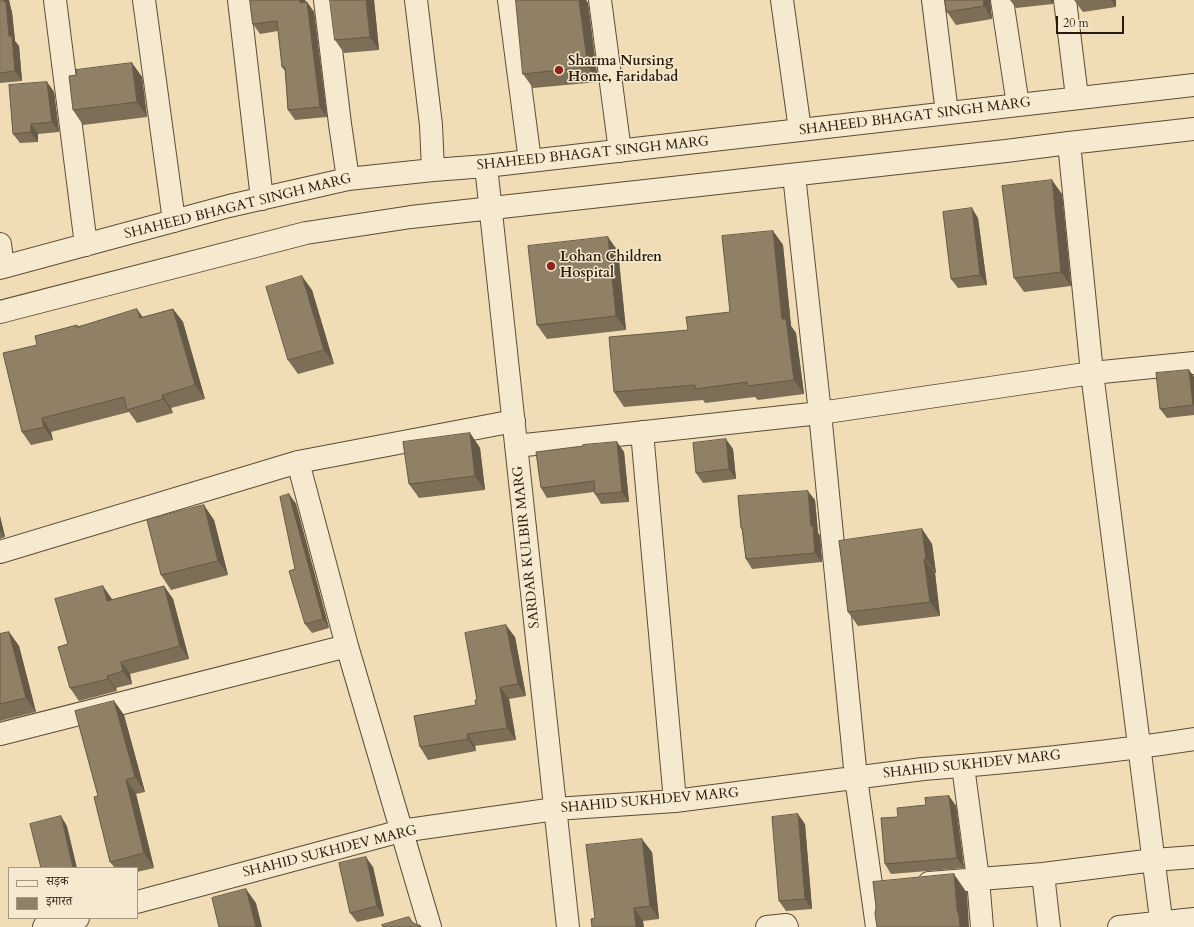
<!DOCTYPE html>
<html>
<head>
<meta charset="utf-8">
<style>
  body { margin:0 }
  #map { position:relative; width:1194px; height:927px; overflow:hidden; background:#f0ddb5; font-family:Cardo,"Noto Serif Devanagari",serif }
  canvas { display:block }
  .legend { position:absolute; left:8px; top:867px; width:130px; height:52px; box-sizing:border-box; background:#f5e9cf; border:1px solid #a39782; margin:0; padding:5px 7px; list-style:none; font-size:12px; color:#291b0e }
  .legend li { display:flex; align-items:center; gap:8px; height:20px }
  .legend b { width:20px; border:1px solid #a39782 }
  .scale { position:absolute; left:1056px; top:16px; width:68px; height:18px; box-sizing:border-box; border:2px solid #291b0e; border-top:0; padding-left:5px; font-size:12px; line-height:14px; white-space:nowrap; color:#291b0e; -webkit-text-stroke:3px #f5e9cf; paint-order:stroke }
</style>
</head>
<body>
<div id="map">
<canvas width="1194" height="927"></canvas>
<ul class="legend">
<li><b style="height:5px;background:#f5e9cf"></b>सड़क</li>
<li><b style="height:11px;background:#908065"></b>इमारत</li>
</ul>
<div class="scale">20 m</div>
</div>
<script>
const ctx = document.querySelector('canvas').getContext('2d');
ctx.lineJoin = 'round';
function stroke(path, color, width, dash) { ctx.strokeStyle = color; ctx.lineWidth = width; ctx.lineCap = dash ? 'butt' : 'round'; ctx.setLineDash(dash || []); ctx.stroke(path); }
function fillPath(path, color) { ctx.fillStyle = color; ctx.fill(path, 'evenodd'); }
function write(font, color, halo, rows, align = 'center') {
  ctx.font = font + ' Cardo,serif'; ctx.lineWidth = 3; ctx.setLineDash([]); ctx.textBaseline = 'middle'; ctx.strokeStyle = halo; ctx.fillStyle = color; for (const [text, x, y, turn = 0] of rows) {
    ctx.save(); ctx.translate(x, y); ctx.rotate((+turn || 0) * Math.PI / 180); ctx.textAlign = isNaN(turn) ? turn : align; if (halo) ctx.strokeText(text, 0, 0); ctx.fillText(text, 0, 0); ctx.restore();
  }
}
const minor = new Path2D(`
  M 55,0 L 86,245
  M 144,0 L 174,221
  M 239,0 L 262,199
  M 325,0 L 340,124 L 348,179
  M 416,0 L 431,125 L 433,170
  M 509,0 L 530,161
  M 600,0 L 620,151
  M 782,0 L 800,130
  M 933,0 L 947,113
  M 1002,0 L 1018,105
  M 1065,0 L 1077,97
  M 1069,143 L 1092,373 L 1162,927
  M 486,166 L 568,927
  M 794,175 L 820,413 L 856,778 L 877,927
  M 0,244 L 3,267
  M 0,268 L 229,206 L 348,179 L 433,170 L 486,166 L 1194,85
  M 0,312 L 306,233 L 411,217 L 1006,151 L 1069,143 L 1194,129
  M 642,432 L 675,801
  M 516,446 L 820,413 L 1092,373 L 1194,363
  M 298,462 L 347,646 L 430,927
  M 0,552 L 298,462 L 514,421
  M 0,734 L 347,646
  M 963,766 L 978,879 L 982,927
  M 1043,874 L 1049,927
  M 929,883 L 1043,874 L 1154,860 L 1194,857
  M 137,902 L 401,831 L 555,809 L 675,801 L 923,769 C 1013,762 1104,753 1194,739
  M 44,927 L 78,918
  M 767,927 L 786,925 L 787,927
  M 1119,927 L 1194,919`);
stroke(minor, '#5b4c38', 24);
stroke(minor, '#f5e9cf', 22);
fillPath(new Path2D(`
  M 0,0 L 9,0 L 11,9 L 12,12 L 15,41 L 19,46 L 22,81 L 0,83 Z
  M 250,0 L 305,0 L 306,2 L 307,2 L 314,12 L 327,117 L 295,120 L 288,110 L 285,71 L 282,67 L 278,31 L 260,34 L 253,24 Z
  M 374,0 L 379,50 L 344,53 L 335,40 Z
  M 516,0 L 586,0 L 588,3 L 598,82 L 533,88 L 523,74 Z
  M 1010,0 L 1053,0 L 1053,4 L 1016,8 Z
  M 1074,0 L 1116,0 L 1116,7 L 1083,12 Z
  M 990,2 L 992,19 L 956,25 L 947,12 Z
  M 132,63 L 142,77 L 147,117 L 83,125 L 73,110 Z
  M 47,82 L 54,92 L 59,132 L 38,134 L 38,142 L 20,143 L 13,134 Z
  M 1062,194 L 1071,286 L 1024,292 L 1014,278 Z
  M 978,218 L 987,285 L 958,288 L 951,279 Z
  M 773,231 L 783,245 L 791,326 L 796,333 L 804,394 L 758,400 L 755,397 L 705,403 L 703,400 L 624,407 L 614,392 L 730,312 Z
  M 618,251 L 626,330 L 547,339 L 537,325 Z
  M 312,290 L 334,364 L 298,374 L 288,360 Z
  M 173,309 L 183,322 L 205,399 L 171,408 L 173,413 L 137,423 L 129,412 L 51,432 L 53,440 L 31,445 L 22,432 L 37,345 L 78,326 L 143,317 Z
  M 1189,370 L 1194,377 L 1194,415 L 1167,418 L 1160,409 Z
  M 470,433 L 480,448 L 485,490 L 419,498 L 409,484 Z
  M 617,442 L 624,452 L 629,502 L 601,504 L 595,494 L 594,492 L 547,498 L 541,488 Z
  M 733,449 L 736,479 L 703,483 L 696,473 Z
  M 289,494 L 296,504 L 329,628 L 312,633 L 305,624 Z
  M 815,500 L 818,533 L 820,536 L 822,562 L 752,569 L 746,559 L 742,530 L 741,528 Z
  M 0,516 L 5,537 L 0,539 Z
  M 214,520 L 228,575 L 171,590 L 161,575 Z
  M 922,529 L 932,544 L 936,573 L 935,573 L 940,616 L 858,626 L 848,612 Z
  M 164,586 L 173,599 L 189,659 L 130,674 L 132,684 L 116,688 L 117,691 L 79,701 L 70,688 L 68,644 L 112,599 L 112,600 Z
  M 9,632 L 19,646 L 36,712 L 0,721 L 0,634 Z
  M 515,637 L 526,696 L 509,699 L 516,740 L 475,746 L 476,751 L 428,760 L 420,747 L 476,705 L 477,700 Z
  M 114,701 L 124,715 L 145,792 L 136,794 L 154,868 L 137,872 L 137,868 L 115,868 L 110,862 L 98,796 Z
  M 949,796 L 956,806 L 964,868 L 891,874 L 885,864 L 898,817 Z
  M 805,824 L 812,909 L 786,911 L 779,901 Z
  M 652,852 L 659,919 L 643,921 L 595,918 Z
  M 373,867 L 384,916 L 357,922 L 350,913 Z`), '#7c6e57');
fillPath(new Path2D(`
  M 4,0 L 9,0 L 11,9 L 12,12 L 15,41 L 19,46 L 22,81 L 15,71 Z
  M 300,0 L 305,0 L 307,13 L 300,3 Z
  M 366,0 L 374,0 L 379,50 L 370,37 Z
  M 579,0 L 586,0 L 588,3 L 598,82 L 588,67 Z
  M 983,0 L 990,0 L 992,19 L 984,6 Z
  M 1050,0 L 1053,0 L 1053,4 Z
  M 1111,0 L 1116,0 L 1116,7 Z
  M 307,2 L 314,12 L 327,117 L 320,107 Z
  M 132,63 L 142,77 L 147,117 L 137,102 Z
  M 47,82 L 54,92 L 59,132 L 52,122 Z
  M 31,124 L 38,134 L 38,142 L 31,132 Z
  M 1052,180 L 1062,194 L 1071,286 L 1061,272 Z
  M 972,208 L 978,218 L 987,285 L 980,275 Z
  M 773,231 L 783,245 L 791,326 L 796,333 L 804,394 L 794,380 L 782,319 Z
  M 608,237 L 618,251 L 626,330 L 616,316 Z
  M 302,276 L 312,290 L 334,364 L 324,350 Z
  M 137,309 L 147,323 L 140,318 Z
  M 173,309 L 183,322 L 205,399 L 195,385 Z
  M 1189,370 L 1194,377 L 1194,406 L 1193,405 Z
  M 162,395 L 171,408 L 173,413 L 163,399 Z
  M 42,418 L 51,432 L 53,440 L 44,427 Z
  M 470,433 L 480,448 L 485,490 L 475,476 Z
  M 726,439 L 733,449 L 736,479 L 729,469 Z
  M 617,442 L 624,452 L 629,502 L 622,492 Z
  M 808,491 L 815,500 L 818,533 L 820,536 L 822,562 L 815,553 L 811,526 Z
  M 289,494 L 296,504 L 329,628 L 323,619 Z
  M 204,505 L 214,520 L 228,575 L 218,561 Z
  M 0,516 L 5,537 L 0,531 Z
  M 922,529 L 932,544 L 936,573 L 926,559 Z
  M 924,559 L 935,573 L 940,616 L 930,602 Z
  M 103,586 L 112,599 L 116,614 L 107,601 Z
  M 164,586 L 173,599 L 189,659 L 180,646 Z
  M 506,625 L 515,637 L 526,696 L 518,684 Z
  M 9,632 L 19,646 L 36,712 L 26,698 Z
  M 121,662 L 130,674 L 132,684 L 123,671 Z
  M 107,676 L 116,688 L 117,691 L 108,679 Z
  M 500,687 L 509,699 L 516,740 L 507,728 Z
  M 114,701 L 124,715 L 145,792 L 135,777 Z
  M 467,734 L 475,746 L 476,751 L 468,739 Z
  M 126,780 L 136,794 L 154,868 L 144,853 Z
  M 949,796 L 956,806 L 964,868 L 957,858 Z
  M 798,814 L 805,824 L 812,909 L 805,899 Z
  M 61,816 L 67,826 L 77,868 L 73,868 Z
  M 642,839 L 652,852 L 659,919 L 650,906 Z
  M 366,857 L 373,867 L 384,916 L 377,906 Z
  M 954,874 L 967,893 L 969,927 L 960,927 L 957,910 Z
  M 246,889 L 256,903 L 262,927 L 256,927 Z
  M 634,908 L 643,921 L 644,927 L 636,927 Z`), '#655a47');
const building = new Path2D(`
  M 0,0 L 4,0 L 4,2 L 6,2 L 9,36 L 12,36 L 15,71 L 0,73 Z
  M 250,0 L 300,0 L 300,3 L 307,2 L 320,107 L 288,110 L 285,67 L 282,67 L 277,21 L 253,24 Z
  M 330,0 L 366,0 L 370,37 L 335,40 Z
  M 516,0 L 579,0 L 588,67 L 523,74 Z
  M 945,0 L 983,0 L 984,6 L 947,12 Z
  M 132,63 L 137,102 L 73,110 L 69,76 L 77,75 L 76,70 Z
  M 47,82 L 52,122 L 31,124 L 31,132 L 13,134 L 9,85 Z
  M 1052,180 L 1061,272 L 1014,278 L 1002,186 Z
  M 972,208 L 980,275 L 951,279 L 943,212 Z
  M 773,231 L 782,319 L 786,319 L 794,380 L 748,386 L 747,382 L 695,389 L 695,385 L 614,392 L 609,337 L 688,330 L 686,317 L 730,312 L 722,236 Z
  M 608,237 L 616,316 L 537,325 L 528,246 Z
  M 302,276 L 324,350 L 288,360 L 266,287 Z
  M 137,309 L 140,318 L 173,309 L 195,385 L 162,395 L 163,399 L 127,410 L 124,397 L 42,418 L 44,427 L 22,432 L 3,353 L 37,345 L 35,336 L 77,325 L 77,327 Z
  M 1189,370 L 1193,405 L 1160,409 L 1156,373 Z
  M 470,433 L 475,476 L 409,484 L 403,442 Z
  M 726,439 L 729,469 L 696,473 L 693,443 Z
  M 617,442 L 622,492 L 595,494 L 594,481 L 541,488 L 536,452 L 583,446 L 583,445 Z
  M 808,491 L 811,526 L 813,526 L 815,553 L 746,559 L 742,528 L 741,528 L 738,496 Z
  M 289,494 L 323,619 L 305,624 L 289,571 L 295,569 L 280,497 Z
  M 204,505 L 218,561 L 161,575 L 147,520 Z
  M 922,529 L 926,559 L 924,559 L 930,602 L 848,612 L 839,541 Z
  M 103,586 L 107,601 L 164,586 L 180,646 L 121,662 L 123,671 L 107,676 L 108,679 L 70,688 L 58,647 L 68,644 L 55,599 Z
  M 506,625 L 518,684 L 500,687 L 507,728 L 467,734 L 468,739 L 420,747 L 414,716 L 476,705 L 475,700 L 477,700 L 465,633 Z
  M 9,632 L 26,698 L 0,704 L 0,634 Z
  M 114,701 L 135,777 L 126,780 L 144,853 L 110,862 L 94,797 L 98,796 L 75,711 Z
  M 949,796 L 957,858 L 885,864 L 881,818 L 898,817 L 897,808 L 926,805 L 925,798 Z
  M 798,814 L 805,899 L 779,901 L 772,817 Z
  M 61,816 L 73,868 L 41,868 L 30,824 Z
  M 642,839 L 650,906 L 634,908 L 636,927 L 592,927 L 591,919 L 595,918 L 586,845 Z
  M 366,857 L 377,906 L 350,913 L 339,863 Z
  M 954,874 L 957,910 L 959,915 L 960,927 L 877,927 L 875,914 L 876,907 L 873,882 Z
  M 246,889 L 256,927 L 219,927 L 212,898 Z
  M 409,917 L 412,922 L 417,925 L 420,925 L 421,927 L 383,927 L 382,925 Z`);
fillPath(building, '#908065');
stroke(building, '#655a47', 1);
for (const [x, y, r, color] of [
  [559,70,5,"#8f2418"],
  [551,266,5,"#8f2418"]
]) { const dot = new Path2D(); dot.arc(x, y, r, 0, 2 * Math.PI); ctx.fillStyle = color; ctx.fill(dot); stroke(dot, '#f5e9cf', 1.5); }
write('bold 14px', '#291b0e', '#f5e9cf', [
  ["Sharma Nursing",568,62],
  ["Home, Faridabad",568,78],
  ["Lohan Children",560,258],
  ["Hospital",560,274]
], 'left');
write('14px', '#291b0e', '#f5e9cf', [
  ["SHAHEED BHAGAT SINGH MARG",915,117,-7],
  ["SHAHEED BHAGAT SINGH MARG",593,154,-6],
  ["SHAHEED BHAGAT SINGH MARG",238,207,-14],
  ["SARDAR KULBIR MARG",527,547,-96],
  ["SHAHID SUKHDEV MARG",972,765,-6],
  ["SHAHID SUKHDEV MARG",650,801,-5],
  ["SHAHID SUKHDEV MARG",330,852,-14]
]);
</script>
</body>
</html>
